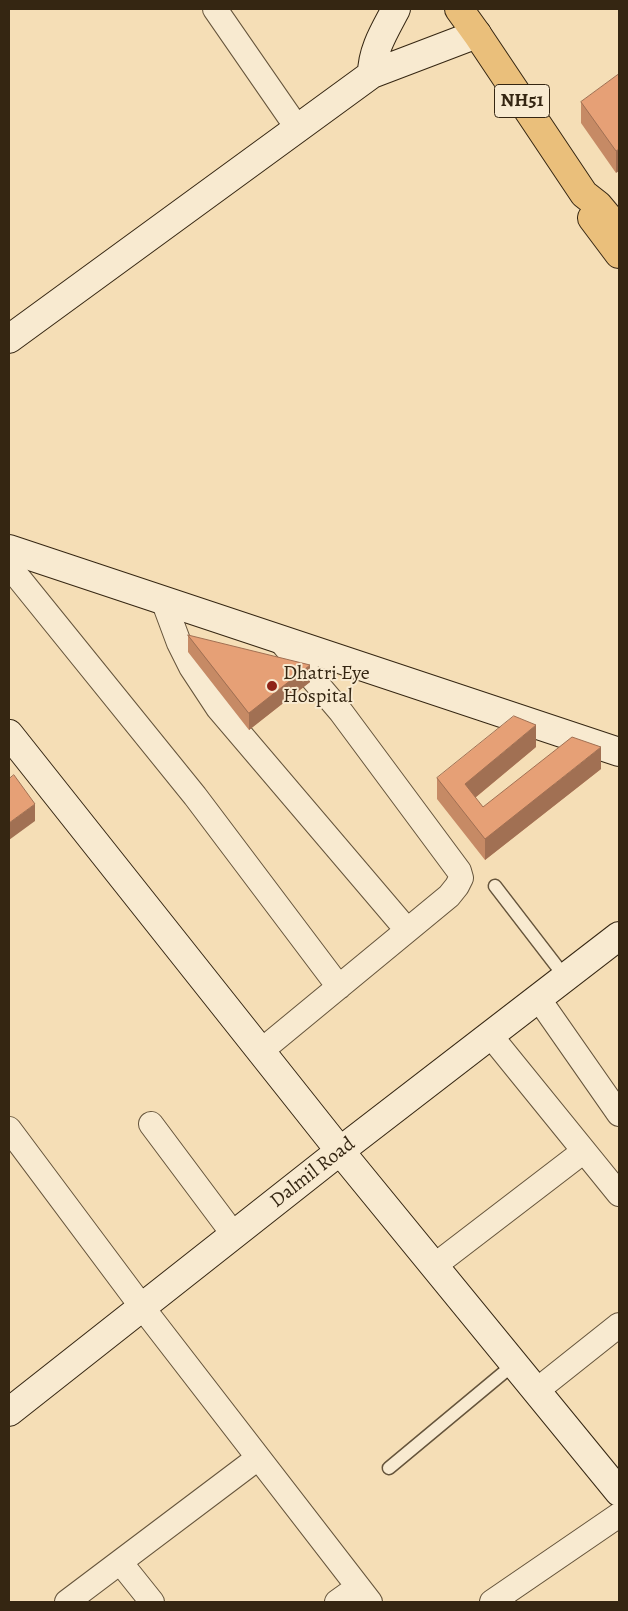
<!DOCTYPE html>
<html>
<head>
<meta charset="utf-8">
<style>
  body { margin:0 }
  #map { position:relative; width:628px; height:1611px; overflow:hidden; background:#f5deb6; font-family:Alegreya,serif }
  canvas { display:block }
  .frame { position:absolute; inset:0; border:10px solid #352612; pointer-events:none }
</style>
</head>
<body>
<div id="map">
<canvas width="628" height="1611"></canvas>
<div class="frame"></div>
</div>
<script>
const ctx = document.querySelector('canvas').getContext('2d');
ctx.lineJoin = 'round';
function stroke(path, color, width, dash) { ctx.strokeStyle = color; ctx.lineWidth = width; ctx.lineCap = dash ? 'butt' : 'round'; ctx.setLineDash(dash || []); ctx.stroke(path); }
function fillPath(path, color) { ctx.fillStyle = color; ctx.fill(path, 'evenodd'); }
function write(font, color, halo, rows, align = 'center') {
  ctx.font = font + ' Alegreya,serif'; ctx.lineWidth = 4; ctx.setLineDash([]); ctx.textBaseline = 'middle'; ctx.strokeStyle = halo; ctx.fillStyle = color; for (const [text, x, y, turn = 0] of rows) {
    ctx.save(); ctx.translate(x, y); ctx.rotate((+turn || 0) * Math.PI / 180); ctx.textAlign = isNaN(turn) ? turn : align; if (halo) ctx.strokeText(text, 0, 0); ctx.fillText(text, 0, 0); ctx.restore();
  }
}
const lane = new Path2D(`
  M 495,886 L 565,977
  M 389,1468 L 514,1364`);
const street = new Path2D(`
  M 215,9 L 298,129
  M 9,566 L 195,796 L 339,987
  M 163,600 L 179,643 L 191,667 L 218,708 L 407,930
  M 538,998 L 619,1114
  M 490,1035 L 619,1194
  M 261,1051 L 449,896 L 457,886 L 461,878 L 459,871 L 341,712 L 278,638
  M 151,1124 L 234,1235
  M 9,1129 L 142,1307 L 370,1602
  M 434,1266 L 584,1151
  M 536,1391 L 619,1325
  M 120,1562 L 152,1602
  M 67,1602 L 258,1458
  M 337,1602 L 358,1587
  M 492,1602 L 619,1515`);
const secondary = new Path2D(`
  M 372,74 C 372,50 385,30 396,9
  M 9,339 L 372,74 L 477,34
  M 9,549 L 619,752
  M 9,734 L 340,1151 L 619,1492
  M 9,1412 L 340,1151 L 619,936`);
const highway = new Path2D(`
  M 459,9 L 477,34 L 584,194 L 598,205 L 619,230
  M 592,218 L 619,254`);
stroke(lane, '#65543b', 15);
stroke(street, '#65543b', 26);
stroke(secondary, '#352612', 30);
stroke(highway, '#352612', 30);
stroke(lane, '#f8ead0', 12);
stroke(street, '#f8ead0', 24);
stroke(secondary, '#f8ead0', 28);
stroke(highway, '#eabf7b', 28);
fillPath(new Path2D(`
  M 619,74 L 616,173 L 581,123 L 581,102 Z
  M 188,635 L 310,682 L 249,730 L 188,652 Z
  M 536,747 L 475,798 L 483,807 L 601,769 L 485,860 L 437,799 L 437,778 Z`), '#c68a65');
fillPath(new Path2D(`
  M 619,149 L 619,171 L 616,173 L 616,151 Z
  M 310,665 L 310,682 L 249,730 L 249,713 Z
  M 536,725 L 536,747 L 465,806 L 465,784 Z
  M 601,747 L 601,769 L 485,860 L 485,839 Z
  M 35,804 L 35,821 L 9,840 L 9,823 Z`), '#a17053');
const building = new Path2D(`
  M 619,74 L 619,149 L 616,151 L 581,102 Z
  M 188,635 L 310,665 L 249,713 Z
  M 514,716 L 536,725 L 465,784 L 483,807 L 572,737 L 601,747 L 485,839 L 437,778 Z
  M 14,775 L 35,804 L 9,823 L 9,779 Z`);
fillPath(building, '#e6a076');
stroke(building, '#a17053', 1);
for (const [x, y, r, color] of [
  [272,686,6,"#8f2418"]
]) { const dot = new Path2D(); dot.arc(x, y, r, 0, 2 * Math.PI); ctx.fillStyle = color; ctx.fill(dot); stroke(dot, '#f8ead0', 2); }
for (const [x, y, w] of [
  [522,101,55]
]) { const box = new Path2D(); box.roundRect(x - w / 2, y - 16.5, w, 33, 4); ctx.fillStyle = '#f8ead0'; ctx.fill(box); stroke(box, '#352612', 1); }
write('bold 19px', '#352612', null, [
  ["NH51",522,101]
]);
write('20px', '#352612', '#f8ead0', [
  ["Dhatri Eye",283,674],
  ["Hospital",283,697]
], 'left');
write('20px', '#352612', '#f8ead0', [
  ["Dalmil Road",313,1173,-38]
]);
</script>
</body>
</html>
